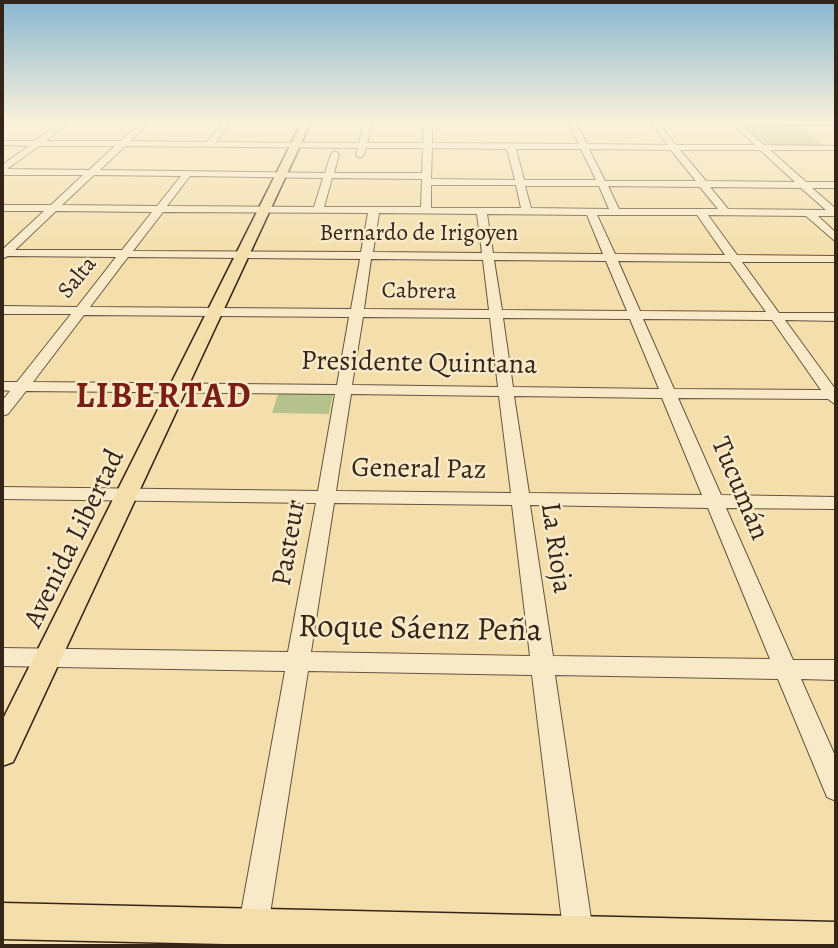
<!DOCTYPE html>
<html>
<head>
<meta charset="utf-8">
<style>
  body { margin:0 }
  #map { position:relative; width:838px; height:948px; overflow:hidden; background:#f4dfac; font-family:Alegreya,serif }
  canvas { display:block }
  .frame { position:absolute; inset:0; border:4px solid #352519; pointer-events:none }
</style>
</head>
<body>
<div id="map">
<canvas width="838" height="948"></canvas>
<div class="frame"></div>
</div>
<script>
const ctx = document.querySelector('canvas').getContext('2d');
ctx.lineJoin = 'round';
function fillPath(path, color) { ctx.fillStyle = color; ctx.fill(path, 'evenodd'); }
function stroke(path, color, width, dash) { ctx.strokeStyle = color; ctx.lineWidth = width; ctx.lineCap = dash ? 'butt' : 'round'; ctx.setLineDash(dash || []); ctx.stroke(path); }
function write(font, color, halo, rows, align = 'center') {
  ctx.font = font + ' Alegreya,serif'; ctx.lineWidth = 5; ctx.setLineDash([]); ctx.textBaseline = 'middle'; ctx.strokeStyle = halo; ctx.fillStyle = color; for (const [text, x, y, turn = 0] of rows) {
    ctx.save(); ctx.translate(x, y); ctx.rotate((+turn || 0) * Math.PI / 180); ctx.textAlign = isNaN(turn) ? turn : align; if (halo) ctx.strokeText(text, 0, 0); ctx.fillText(text, 0, 0); ctx.restore();
  }
}
fillPath(new Path2D(`
  M 739,123 L 794,123 L 825,146 L 765,146 Z
  M 278,394 L 333,394 L 329,414 L 272,413 Z`), '#b6c38e');
const minor = new Path2D(`
  M 61,122 L 70,122 L 46,141 L 121,141 L 141,122 L 150,122 L 130,141 L 207,142 L 223,122 L 231,122 L 216,142 L 359,143 L 364,122 L 372,122 L 367,143 L 423,143 L 424,122 L 432,122 L 432,143 L 579,144 L 568,122 L 576,122 L 587,144 L 668,145 L 650,122 L 658,122 L 676,145 L 755,145 L 730,122 L 739,122 L 764,145 L 836,146 L 836,150 L 770,150 L 806,182 L 836,182 L 836,188 L 812,188 L 836,209 L 836,216 L 818,216 L 836,233 L 836,242 L 806,216 L 708,215 L 737,255 L 836,256 L 836,262 L 742,262 L 779,313 L 836,313 L 836,321 L 785,320 L 836,390 L 836,405 L 828,399 L 678,398 L 721,495 L 836,497 L 836,509 L 726,508 L 793,660 L 836,660 L 836,680 L 801,679 L 836,758 L 836,801 L 827,797 L 778,679 L 555,675 L 595,946 L 565,946 L 532,675 L 308,671 L 265,946 L 235,946 L 285,671 L 2,666 L 2,648 L 288,652 L 316,503 L 2,499 L 2,487 L 318,491 L 335,394 L 26,391 L 8,414 L 2,416 L 2,401 L 10,391 L 2,390 L 2,382 L 17,382 L 71,314 L 2,314 L 2,306 L 77,307 L 116,257 L 8,256 L 2,259 L 2,250 L 44,211 L 2,211 L 2,205 L 51,205 L 83,175 L 2,175 L 2,165 L 29,146 L 2,145 L 2,141 L 35,141 ZM 39,146 L 115,146 L 89,170 L 7,169 ZM 125,146 L 358,148 L 356,155 L 360,158 L 364,155 L 366,148 L 423,148 L 422,173 L 334,173 L 339,154 L 335,151 L 331,154 L 325,173 L 100,170 ZM 432,148 L 507,149 L 515,180 L 431,179 ZM 516,149 L 581,149 L 596,180 L 524,180 ZM 589,149 L 671,150 L 696,181 L 605,181 ZM 680,150 L 760,150 L 795,182 L 706,181 ZM 94,175 L 181,176 L 157,206 L 62,205 ZM 190,176 L 323,178 L 314,207 L 167,206 ZM 332,178 L 422,179 L 421,207 L 324,207 ZM 431,185 L 516,185 L 521,208 L 431,208 ZM 525,186 L 599,186 L 609,209 L 531,208 ZM 608,186 L 700,187 L 718,209 L 619,209 ZM 710,187 L 801,188 L 826,210 L 728,209 ZM 56,211 L 152,212 L 122,250 L 15,250 ZM 163,212 L 368,213 L 361,252 L 133,251 ZM 379,213 L 477,214 L 482,253 L 373,252 ZM 487,214 L 587,215 L 603,254 L 493,253 ZM 597,215 L 697,215 L 725,255 L 615,254 ZM 128,257 L 360,259 L 351,309 L 90,307 ZM 371,259 L 483,260 L 489,310 L 364,309 ZM 494,260 L 606,261 L 627,311 L 502,310 ZM 618,261 L 730,262 L 766,312 L 640,311 ZM 84,315 L 349,317 L 337,385 L 33,382 ZM 363,317 L 490,318 L 498,387 L 352,385 ZM 503,318 L 630,319 L 659,389 L 513,387 ZM 643,319 L 772,320 L 821,390 L 674,389 ZM 351,394 L 499,396 L 511,493 L 336,491 ZM 514,396 L 662,398 L 702,495 L 529,493 ZM 334,503 L 512,505 L 530,656 L 311,652 ZM 530,505 L 708,508 L 770,659 L 553,656 Z
  M 742,122 L 836,122 L 836,125 L 746,124 Z`);
const major = new Path2D(`
  M 302,122 L 311,122 L 13,762 L 2,766 L 2,721 Z
  M 2,903 L 836,922 L 836,946 L 313,946 L 2,939 Z`);
stroke(minor, '#65543e', 2);
stroke(major, '#352519', 3);
fillPath(minor, '#f8eac9');
fillPath(major, '#f4dfac');
const sky = ctx.createLinearGradient(0, 0, 0, 255);
sky.addColorStop(0, '#89b7d1');
sky.addColorStop(0.48, '#faf1da');
sky.addColorStop(1, '#faf1da00');
ctx.fillStyle = sky;
ctx.fillRect(0, 0, 838, 255);
write('23px', '#352519', '#f8eac9', [
  ["Bernardo de Irigoyen",419,234],
  ["Salta",78,278,-51],
  ["Cabrera",419,292,1]
]);
write('28px', '#352519', '#f8eac9', [
  ["Presidente Quintana",419,364,1],
  ["General Paz",419,470,1],
  ["Tucumán",739,489,67],
  ["Avenida Libertad",75,539,-64],
  ["Pasteur",290,543,-80],
  ["La Rioja",555,548,82]
]);
write('33px', '#352519', '#f8eac9', [
  ["Roque Sáenz Peña",420,630,1]
]);
ctx.letterSpacing = '2px';
write('bold 35px', '#7a1f14', '#f8eac9', [
  ["LIBERTAD",164,398]
]);
ctx.letterSpacing = '0px';
</script>
</body>
</html>
